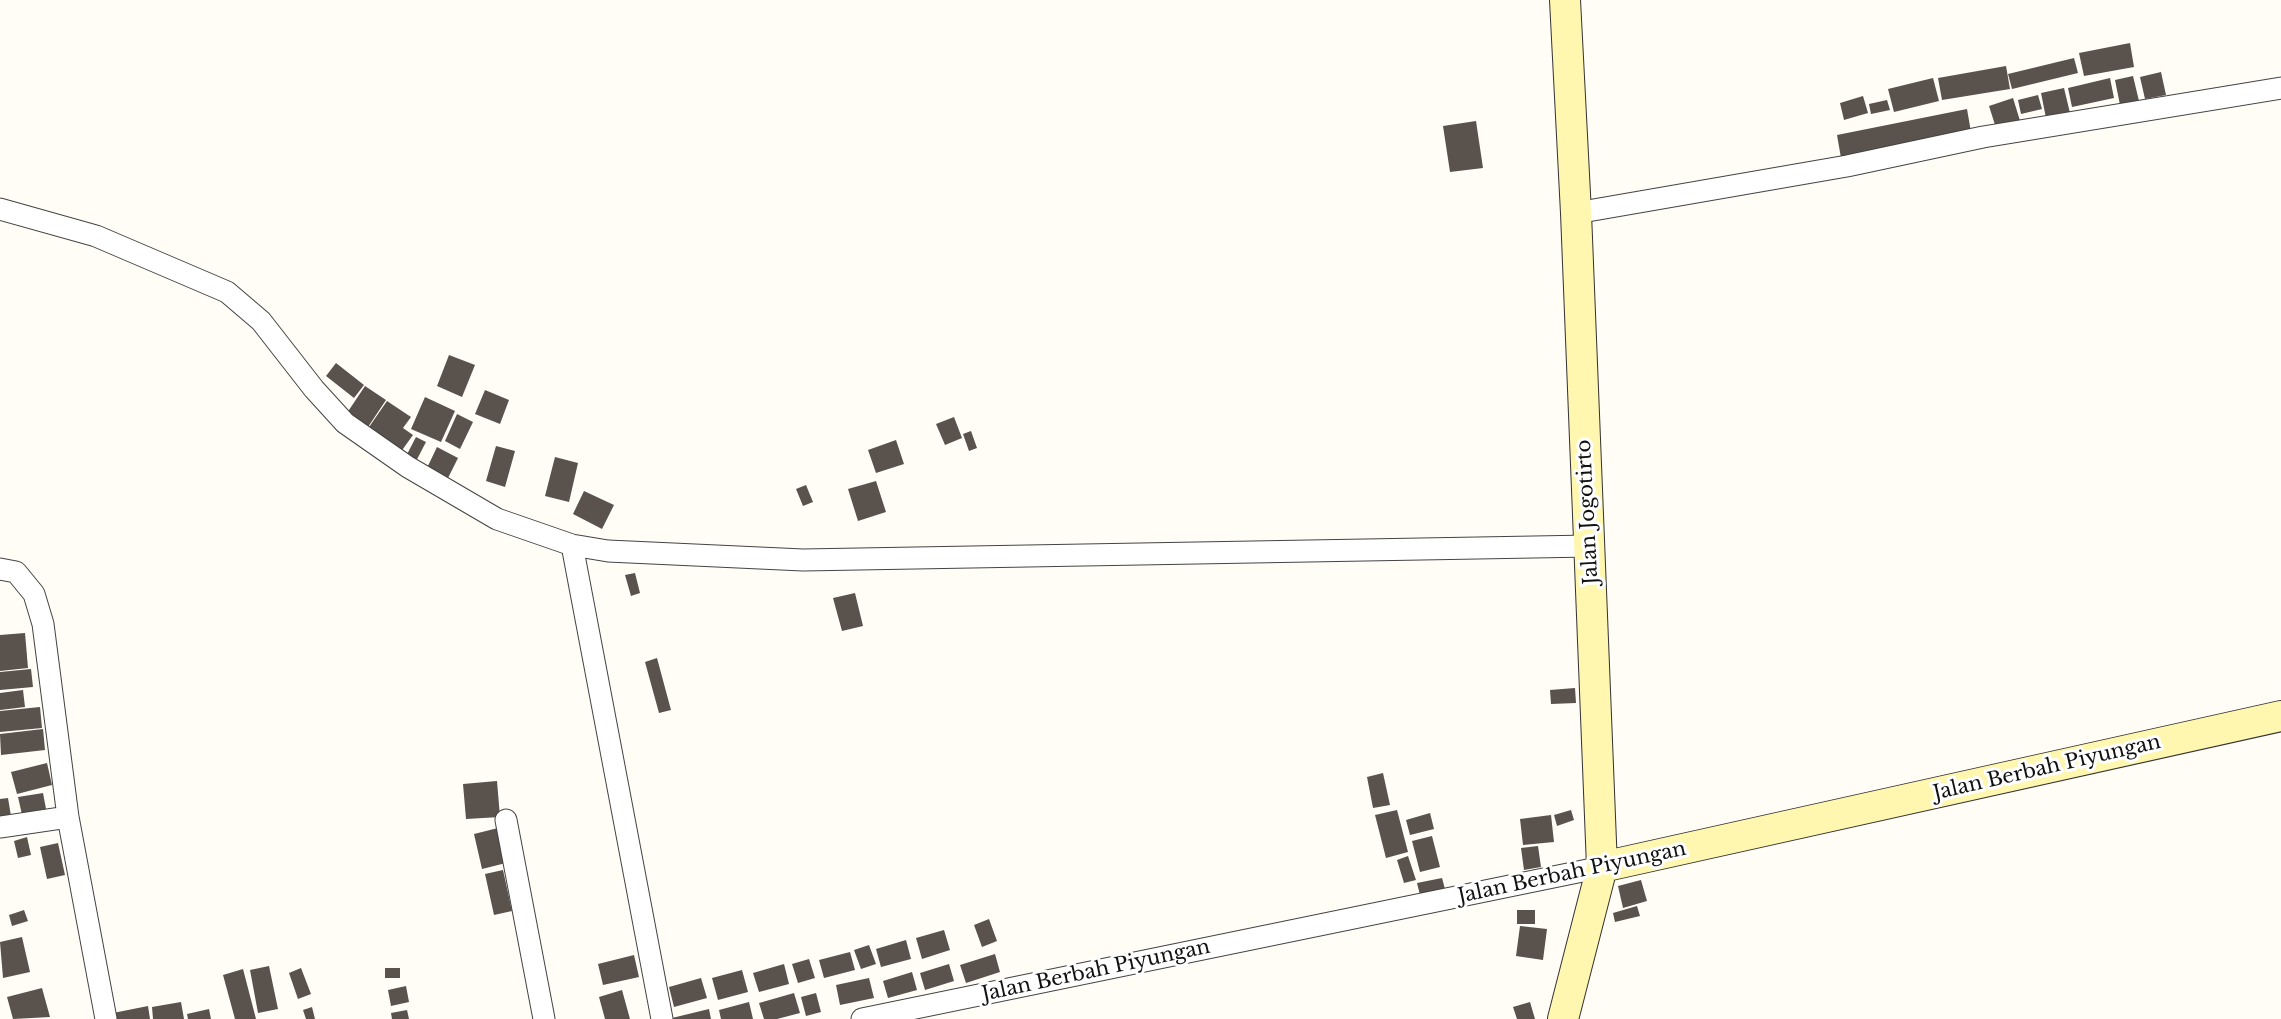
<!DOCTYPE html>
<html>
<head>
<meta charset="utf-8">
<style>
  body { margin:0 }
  canvas { display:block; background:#fffdf5 }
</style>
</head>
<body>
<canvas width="2281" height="1019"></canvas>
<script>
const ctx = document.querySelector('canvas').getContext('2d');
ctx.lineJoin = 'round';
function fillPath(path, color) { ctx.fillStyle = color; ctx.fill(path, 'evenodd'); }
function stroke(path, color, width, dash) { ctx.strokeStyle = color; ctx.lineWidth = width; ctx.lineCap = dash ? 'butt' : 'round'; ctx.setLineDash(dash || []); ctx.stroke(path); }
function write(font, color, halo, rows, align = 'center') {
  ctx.font = font + ' "Libre Baskerville",serif'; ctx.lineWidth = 6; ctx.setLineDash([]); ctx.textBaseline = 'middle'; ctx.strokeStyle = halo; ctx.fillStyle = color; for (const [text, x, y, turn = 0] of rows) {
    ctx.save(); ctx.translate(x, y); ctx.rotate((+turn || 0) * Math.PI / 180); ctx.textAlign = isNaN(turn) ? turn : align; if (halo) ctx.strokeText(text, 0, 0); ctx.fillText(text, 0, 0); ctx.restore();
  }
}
fillPath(new Path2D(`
  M 2130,43 L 2134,67 L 2084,76 L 2079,53 Z
  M 2074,58 L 2078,73 L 2012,89 L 2008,74 Z
  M 2006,66 L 2010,89 L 1942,100 L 1938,78 Z
  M 2161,72 L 2166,95 L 2145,99 L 2140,77 Z
  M 2133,76 L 2139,101 L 2120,105 L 2115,80 Z
  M 1933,78 L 1939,101 L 1894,112 L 1888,89 Z
  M 2110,78 L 2114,98 L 2072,107 L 2068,88 Z
  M 2064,88 L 2070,113 L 2046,118 L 2041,93 Z
  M 2038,95 L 2042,109 L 2021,114 L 2018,100 Z
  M 1863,96 L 1868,113 L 1844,120 L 1840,103 Z
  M 2013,98 L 2021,124 L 1997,131 L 1989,106 Z
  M 1887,100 L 1890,110 L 1871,114 L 1869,104 Z
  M 1967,109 L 1971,132 L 1841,158 L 1837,135 Z
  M 1476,121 L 1483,168 L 1450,172 L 1443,126 Z
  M 449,355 L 475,365 L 462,397 L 437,386 Z
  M 336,363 L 364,385 L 354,398 L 326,376 Z
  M 365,386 L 386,400 L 366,430 L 345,416 Z
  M 485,390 L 509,400 L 500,424 L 475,414 Z
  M 425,397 L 455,411 L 441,442 L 411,429 Z
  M 387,401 L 411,417 L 403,428 L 413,435 L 400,453 L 367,430 Z
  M 457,414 L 473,422 L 460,449 L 445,441 Z
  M 954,417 L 962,438 L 945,445 L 936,424 Z
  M 971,431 L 977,448 L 969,451 L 963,434 Z
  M 416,437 L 426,442 L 413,467 L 403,462 Z
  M 896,440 L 904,464 L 876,473 L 868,450 Z
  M 496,446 L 515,451 L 505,487 L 486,481 Z
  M 437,447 L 458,458 L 447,480 L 426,470 Z
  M 555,457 L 578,463 L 569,502 L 545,496 Z
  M 876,481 L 886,512 L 858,521 L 848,489 Z
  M 806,485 L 813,502 L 803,506 L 796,489 Z
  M 584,491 L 614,505 L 602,529 L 573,514 Z
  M 635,573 L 640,593 L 631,596 L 625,575 Z
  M 855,593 L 863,626 L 842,631 L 833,598 Z
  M 25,633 L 28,668 L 0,671 L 0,635 Z
  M 657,658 L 671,710 L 659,713 L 645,662 Z
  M 31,669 L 33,687 L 0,690 L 0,672 Z
  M 1575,688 L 1576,703 L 1551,704 L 1550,690 Z
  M 23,690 L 25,707 L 0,710 L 0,693 Z
  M 40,707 L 42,728 L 0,732 L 0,711 Z
  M 43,729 L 45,750 L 1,755 L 0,734 Z
  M 47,763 L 52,785 L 17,794 L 11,772 Z
  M 1383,773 L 1390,805 L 1373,808 L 1367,777 Z
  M 497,781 L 500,817 L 466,819 L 463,784 Z
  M 43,793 L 47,814 L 23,819 L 18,797 Z
  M 8,798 L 12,822 L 0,824 L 0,799 Z
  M 1397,810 L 1408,852 L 1386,858 L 1375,815 Z
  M 1571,810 L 1574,820 L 1557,826 L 1554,815 Z
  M 1430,813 L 1434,829 L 1410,835 L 1406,820 Z
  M 1551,815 L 1554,842 L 1523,845 L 1520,819 Z
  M 502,827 L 510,862 L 482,869 L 474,834 Z
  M 1432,836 L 1440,867 L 1420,872 L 1412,841 Z
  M 27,837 L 31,855 L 18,858 L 14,841 Z
  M 58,843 L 65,875 L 47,879 L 40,847 Z
  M 1538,846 L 1541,867 L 1524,870 L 1521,848 Z
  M 1408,856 L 1416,880 L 1404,883 L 1397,860 Z
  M 503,870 L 512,911 L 494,915 L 485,874 Z
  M 1442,878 L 1445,889 L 1420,895 L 1417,883 Z
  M 1641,880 L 1647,901 L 1623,908 L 1618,886 Z
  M 1637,906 L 1640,916 L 1615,922 L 1613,913 Z
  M 24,910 L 28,921 L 12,926 L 9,915 Z
  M 1517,910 L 1535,910 L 1535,924 L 1517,924 Z
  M 989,919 L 997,941 L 982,947 L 974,925 Z
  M 1520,926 L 1547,929 L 1543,960 L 1516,956 Z
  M 944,930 L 950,950 L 922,959 L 916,938 Z
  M 22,937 L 30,972 L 3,978 L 0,942 Z
  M 906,940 L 911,959 L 881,967 L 876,949 Z
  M 869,945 L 876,964 L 861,969 L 854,950 Z
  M 850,952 L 855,970 L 824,978 L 819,960 Z
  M 995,954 L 1000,972 L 966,983 L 960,965 Z
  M 634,955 L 639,977 L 603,985 L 598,964 Z
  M 809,959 L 815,978 L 798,983 L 792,964 Z
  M 784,964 L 789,984 L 759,992 L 753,973 Z
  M 949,964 L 954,981 L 925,990 L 920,973 Z
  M 269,966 L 278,1009 L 258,1013 L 250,970 Z
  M 301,968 L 311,994 L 298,999 L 289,973 Z
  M 385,968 L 400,968 L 400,978 L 385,978 Z
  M 243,969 L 256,1019 L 235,1019 L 223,975 Z
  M 742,970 L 748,992 L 718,1000 L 712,978 Z
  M 912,972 L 917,990 L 888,998 L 883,981 Z
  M 701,978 L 707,998 L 674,1007 L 669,987 Z
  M 869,978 L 874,998 L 840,1005 L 836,985 Z
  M 406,986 L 409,1002 L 391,1006 L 388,990 Z
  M 42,988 L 50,1017 L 13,1019 L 7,997 Z
  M 622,990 L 630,1019 L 605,1019 L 599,997 Z
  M 794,993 L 800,1013 L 777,1019 L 764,1019 L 759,1003 Z
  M 816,993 L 821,1012 L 806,1016 L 801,997 Z
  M 181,1002 L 184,1019 L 153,1019 L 152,1007 Z
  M 749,1002 L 753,1019 L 721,1019 L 719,1010 Z
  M 1530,1002 L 1535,1019 L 1517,1019 L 1513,1007 Z
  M 148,1006 L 150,1019 L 114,1019 L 113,1013 Z
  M 312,1007 L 315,1019 L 306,1019 L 303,1010 Z
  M 209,1009 L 211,1019 L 188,1019 L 187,1014 Z
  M 709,1009 L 711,1019 L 672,1019 L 672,1018 Z
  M 407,1010 L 409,1019 L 392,1019 L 391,1013 Z`), '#5a524d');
const street = new Path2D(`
  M 0,209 L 96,236 L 227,292 L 261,321 L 314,389 L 345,423 L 408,467 L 497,519 L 572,545 L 608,551 L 803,560 L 1590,546
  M 1576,213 L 1847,166 L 1983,137 L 2281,88
  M 572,545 L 662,1019
  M 0,569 L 16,572 L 34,594 L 43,624 L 68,817 L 106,1019
  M 506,820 L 544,1019
  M 0,827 L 68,817
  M 862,1019 L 1602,867`);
const secondary = new Path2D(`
  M 1602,867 L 2281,716
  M 1563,1019 L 1602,867 L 1576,213 L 1565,0`);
stroke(street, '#444', 23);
stroke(secondary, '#333', 32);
stroke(street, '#fff', 21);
stroke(secondary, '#fff6b0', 30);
write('20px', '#111', '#fff', [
  ["Jalan Jogotirto",1588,512,-93],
  ["Jalan Berbah Piyungan",2047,768,-13],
  ["Jalan Berbah Piyungan",1572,873,-12],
  ["Jalan Berbah Piyungan",1096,971,-12]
]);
</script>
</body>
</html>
